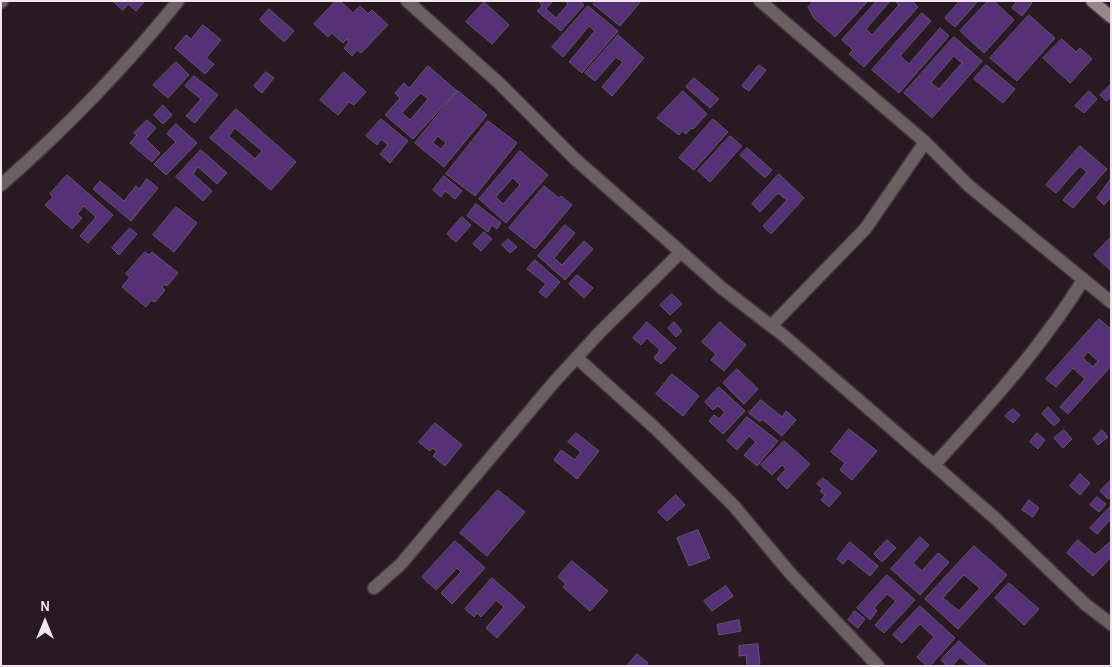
<!DOCTYPE html>
<html>
<head>
<meta charset="utf-8">
<style>
  body { margin:0 }
  #map { position:relative; width:1112px; height:667px; overflow:hidden; background:#281923; font-family:"Alegreya Sans",sans-serif }
  canvas { display:block }
  .frame { position:absolute; inset:0; border:2px solid #f0e5ec; pointer-events:none }
  .north { position:absolute; left:20px; top:597px; width:50px; height:50px; -webkit-text-stroke:4px #281923; paint-order:stroke; rotate:0deg; font-size:14px; font-weight:700; line-height:20px; text-align:center; color:#f0e5ec }
  .north::after { content:''; display:block; margin:auto; width:18px; height:22px; background:#f0e5ec; clip-path:polygon(50% 0,100% 100%,50% 72%,0 100%) }
</style>
</head>
<body>
<div id="map">
<canvas width="1112" height="667"></canvas>
<div class="frame"></div>
<div class="north">N</div>
</div>
<script>
const ctx = document.querySelector('canvas').getContext('2d');
ctx.lineJoin = 'round';
function fillPath(path, color) { ctx.fillStyle = color; ctx.fill(path, 'evenodd'); }
function stroke(path, color, width, dash) { ctx.strokeStyle = color; ctx.lineWidth = width; ctx.lineCap = dash ? 'butt' : 'round'; ctx.setLineDash(dash || []); ctx.stroke(path); }
const building = new Path2D(`
  M 113,1 L 145,1 L 136,11 L 128,4 L 123,10 Z
  M 336,1 L 340,1 L 353,13 L 360,6 L 368,14 L 372,10 L 388,25 L 361,53 L 357,50 L 352,56 L 344,48 L 349,42 L 347,39 L 343,43 L 332,33 L 328,37 L 314,24 Z
  M 539,1 L 553,1 L 546,9 L 556,18 L 568,4 L 565,1 L 579,1 L 584,5 L 561,31 L 537,11 L 542,6 Z
  M 596,1 L 641,1 L 620,26 L 593,4 Z
  M 814,1 L 868,1 L 835,37 L 814,18 L 808,7 Z
  M 877,1 L 890,1 L 866,29 L 872,35 L 899,5 L 895,1 L 912,1 L 918,7 L 864,67 L 849,54 L 853,50 L 842,40 Z
  M 960,1 L 978,1 L 955,27 L 945,18 Z
  M 988,1 L 994,1 L 1014,20 L 984,53 L 960,31 Z
  M 1017,1 L 1030,1 L 1032,3 L 1022,16 L 1012,8 Z
  M 484,2 L 509,25 L 492,44 L 466,22 Z
  M 588,6 L 618,31 L 582,73 L 569,62 L 595,31 L 589,26 L 563,57 L 552,47 Z
  M 269,9 L 294,31 L 284,42 L 260,20 Z
  M 922,13 L 931,21 L 900,56 L 909,64 L 940,28 L 949,36 L 899,93 L 872,70 Z
  M 1029,15 L 1055,38 L 1017,81 L 990,58 Z
  M 203,25 L 221,40 L 206,58 L 214,64 L 205,74 L 175,48 L 186,35 L 191,39 Z
  M 618,35 L 644,58 L 612,96 L 602,87 L 623,62 L 616,57 L 595,81 L 585,73 Z
  M 954,37 L 982,61 L 932,118 L 904,93 ZM 954,56 L 962,63 L 939,89 L 931,83 Z
  M 1062,39 L 1076,52 L 1080,48 L 1092,59 L 1070,83 L 1043,58 Z
  M 176,62 L 189,75 L 168,98 L 153,85 Z
  M 759,65 L 766,70 L 749,91 L 742,86 Z
  M 986,65 L 1015,89 L 1003,103 L 974,79 Z
  M 428,66 L 457,91 L 413,139 L 385,115 L 400,98 L 395,93 L 404,83 L 409,88 ZM 421,93 L 428,99 L 410,120 L 402,113 Z
  M 266,72 L 274,78 L 262,93 L 254,86 Z
  M 344,72 L 366,92 L 354,105 L 349,102 L 338,115 L 320,100 Z
  M 194,76 L 218,95 L 195,123 L 186,116 L 201,99 L 185,86 Z
  M 694,78 L 719,99 L 710,108 L 686,87 Z
  M 1111,84 L 1111,97 L 1106,101 L 1100,95 Z
  M 458,91 L 487,115 L 444,167 L 415,143 ZM 438,136 L 446,143 L 441,149 L 433,143 Z
  M 683,91 L 707,114 L 693,129 L 691,128 L 686,134 L 682,131 L 679,135 L 657,118 Z
  M 1089,91 L 1097,99 L 1084,113 L 1075,106 Z
  M 163,105 L 172,115 L 163,124 L 154,115 Z
  M 236,109 L 296,162 L 271,190 L 210,138 ZM 235,128 L 262,151 L 255,159 L 229,136 Z
  M 381,119 L 408,141 L 390,163 L 380,154 L 388,145 L 381,139 L 377,145 L 366,136 Z
  M 713,119 L 728,132 L 694,170 L 679,158 Z
  M 147,120 L 156,128 L 146,139 L 160,153 L 152,162 L 130,143 L 137,135 L 134,133 Z
  M 488,121 L 517,143 L 475,196 L 446,174 Z
  M 176,124 L 197,143 L 166,175 L 154,164 L 176,142 L 167,134 Z
  M 730,136 L 742,146 L 710,182 L 698,171 Z
  M 1080,146 L 1107,169 L 1073,208 L 1063,200 L 1087,172 L 1080,166 L 1056,193 L 1046,185 Z
  M 747,148 L 772,170 L 765,178 L 740,155 Z
  M 201,150 L 227,173 L 217,184 L 198,167 L 193,174 L 212,191 L 203,201 L 176,177 Z
  M 520,151 L 548,175 L 506,223 L 479,199 ZM 513,178 L 520,185 L 503,204 L 496,197 Z
  M 779,174 L 804,198 L 771,234 L 763,226 L 787,200 L 778,193 L 760,212 L 752,204 Z
  M 67,175 L 113,215 L 88,243 L 80,236 L 96,217 L 84,206 L 77,214 L 82,218 L 72,229 L 45,205 L 53,197 L 50,194 Z
  M 444,176 L 462,191 L 455,199 L 445,191 L 441,197 L 433,190 Z
  M 147,179 L 158,188 L 131,221 L 93,189 L 100,181 L 124,201 L 136,186 L 139,189 Z
  M 1111,179 L 1111,197 L 1104,205 L 1097,198 Z
  M 544,186 L 559,198 L 561,196 L 572,205 L 535,249 L 509,228 Z
  M 476,204 L 501,223 L 497,229 L 492,225 L 488,232 L 467,216 Z
  M 176,207 L 197,223 L 174,252 L 153,235 Z
  M 462,217 L 471,225 L 456,242 L 447,234 Z
  M 565,225 L 575,233 L 554,258 L 562,265 L 584,241 L 593,249 L 565,280 L 538,256 Z
  M 130,228 L 137,234 L 119,255 L 112,248 Z
  M 484,232 L 492,239 L 481,251 L 473,244 Z
  M 1111,237 L 1111,271 L 1094,255 Z
  M 508,239 L 517,247 L 510,253 L 502,245 Z
  M 145,252 L 149,255 L 152,252 L 178,273 L 167,286 L 165,284 L 162,287 L 165,290 L 155,302 L 151,300 L 146,307 L 122,287 L 130,277 L 126,274 Z
  M 535,260 L 560,282 L 546,298 L 539,292 L 546,284 L 527,269 Z
  M 577,275 L 593,288 L 584,298 L 569,284 Z
  M 672,294 L 682,304 L 670,315 L 660,305 Z
  M 1099,319 L 1111,329 L 1111,366 L 1068,414 L 1060,407 L 1085,379 L 1073,368 L 1056,387 L 1046,379 ZM 1088,352 L 1098,361 L 1093,367 L 1083,358 Z
  M 647,322 L 676,348 L 661,364 L 654,358 L 660,350 L 647,338 L 641,345 L 633,338 Z
  M 674,322 L 682,331 L 676,337 L 668,328 Z
  M 720,322 L 746,345 L 724,371 L 711,360 L 716,354 L 702,342 Z
  M 737,369 L 758,389 L 744,404 L 723,383 Z
  M 672,374 L 699,396 L 683,416 L 656,394 Z
  M 719,387 L 745,411 L 723,434 L 709,421 L 714,415 L 719,419 L 725,412 L 718,406 L 713,410 L 705,402 Z
  M 761,400 L 782,417 L 786,411 L 796,420 L 782,436 L 762,419 L 760,422 L 749,413 Z
  M 1048,407 L 1060,420 L 1054,426 L 1042,414 Z
  M 1013,409 L 1020,415 L 1013,423 L 1005,416 Z
  M 747,417 L 778,441 L 757,466 L 744,455 L 756,442 L 749,436 L 737,450 L 727,441 Z
  M 435,423 L 462,445 L 445,466 L 433,456 L 437,451 L 432,448 L 430,451 L 419,442 Z
  M 849,429 L 877,451 L 852,480 L 840,470 L 845,463 L 831,452 Z
  M 1064,430 L 1072,439 L 1063,448 L 1054,438 Z
  M 1102,430 L 1108,437 L 1098,445 L 1093,439 Z
  M 576,433 L 599,451 L 577,479 L 554,460 L 561,450 L 575,460 L 581,452 L 568,442 Z
  M 1037,433 L 1045,440 L 1038,449 L 1030,442 Z
  M 784,441 L 810,464 L 787,489 L 777,479 L 786,469 L 782,465 L 772,475 L 761,465 Z
  M 1080,474 L 1090,483 L 1080,495 L 1070,486 Z
  M 823,478 L 841,493 L 829,507 L 821,500 L 825,495 L 820,491 L 823,489 L 817,484 Z
  M 1111,480 L 1111,497 L 1108,499 L 1100,491 Z
  M 498,490 L 525,512 L 487,556 L 460,533 Z
  M 676,495 L 685,505 L 667,521 L 658,512 Z
  M 1097,497 L 1106,504 L 1099,512 L 1090,505 Z
  M 1029,500 L 1039,508 L 1033,517 L 1022,510 Z
  M 1111,506 L 1111,519 L 1097,534 L 1090,528 Z
  M 698,530 L 710,558 L 689,566 L 677,538 Z
  M 920,537 L 929,545 L 913,563 L 922,571 L 938,553 L 949,562 L 920,595 L 891,569 Z
  M 887,540 L 896,548 L 882,562 L 874,554 Z
  M 1078,540 L 1095,555 L 1111,541 L 1111,557 L 1093,576 L 1067,553 Z
  M 455,541 L 485,568 L 452,604 L 441,593 L 461,572 L 457,568 L 436,590 L 422,577 Z
  M 850,542 L 878,566 L 870,576 L 848,558 L 843,564 L 837,559 Z
  M 974,546 L 1007,575 L 958,629 L 925,599 ZM 964,575 L 980,588 L 959,611 L 943,598 Z
  M 572,561 L 608,591 L 590,611 L 563,587 L 566,584 L 558,577 Z
  M 887,575 L 915,600 L 884,633 L 875,625 L 896,601 L 887,594 L 874,608 L 877,611 L 870,620 L 857,608 Z
  M 492,578 L 525,607 L 497,638 L 486,628 L 504,607 L 496,600 L 481,617 L 477,613 L 474,617 L 465,609 Z
  M 1009,583 L 1039,609 L 1024,625 L 995,598 Z
  M 726,586 L 733,596 L 712,611 L 704,601 Z
  M 920,606 L 955,638 L 930,666 L 927,666 L 917,657 L 934,637 L 920,624 L 902,643 L 893,635 Z
  M 855,611 L 865,619 L 858,628 L 848,620 Z
  M 739,620 L 741,631 L 719,635 L 717,625 Z
  M 959,641 L 987,666 L 970,666 L 960,657 L 952,666 L 947,666 L 941,660 Z
  M 758,644 L 760,666 L 747,666 L 746,655 L 739,656 L 739,646 Z
  M 637,654 L 648,663 L 646,666 L 627,666 Z`);
fillPath(building, '#573178');
stroke(building, '#625a6c', 1);
const street = new Path2D(`
  M 407,1 L 499,83 L 575,159 L 723,289 L 783,335 L 934,465 L 996,519 L 1085,604 L 1111,624
  M 760,1 L 925,142 L 969,186 L 1111,302
  M 1,2 L 2,1
  M 1,185 C 65,129 125,67 178,1
  M 771,326 L 866,228 L 925,142
  M 577,358 L 655,428 L 734,506 L 790,573 L 878,666
  M 934,465 C 988,406 1041,348 1083,280
  M 374,588 L 401,564 L 555,381 L 600,332 L 681,252`);
const secondary = new Path2D(`
  M 1092,1 L 1111,17`);
stroke(street, '#44363f', 15);
stroke(secondary, '#44363f', 15);
stroke(street, '#6c6162', 12);
stroke(secondary, '#988789', 12);
</script>
</body>
</html>
